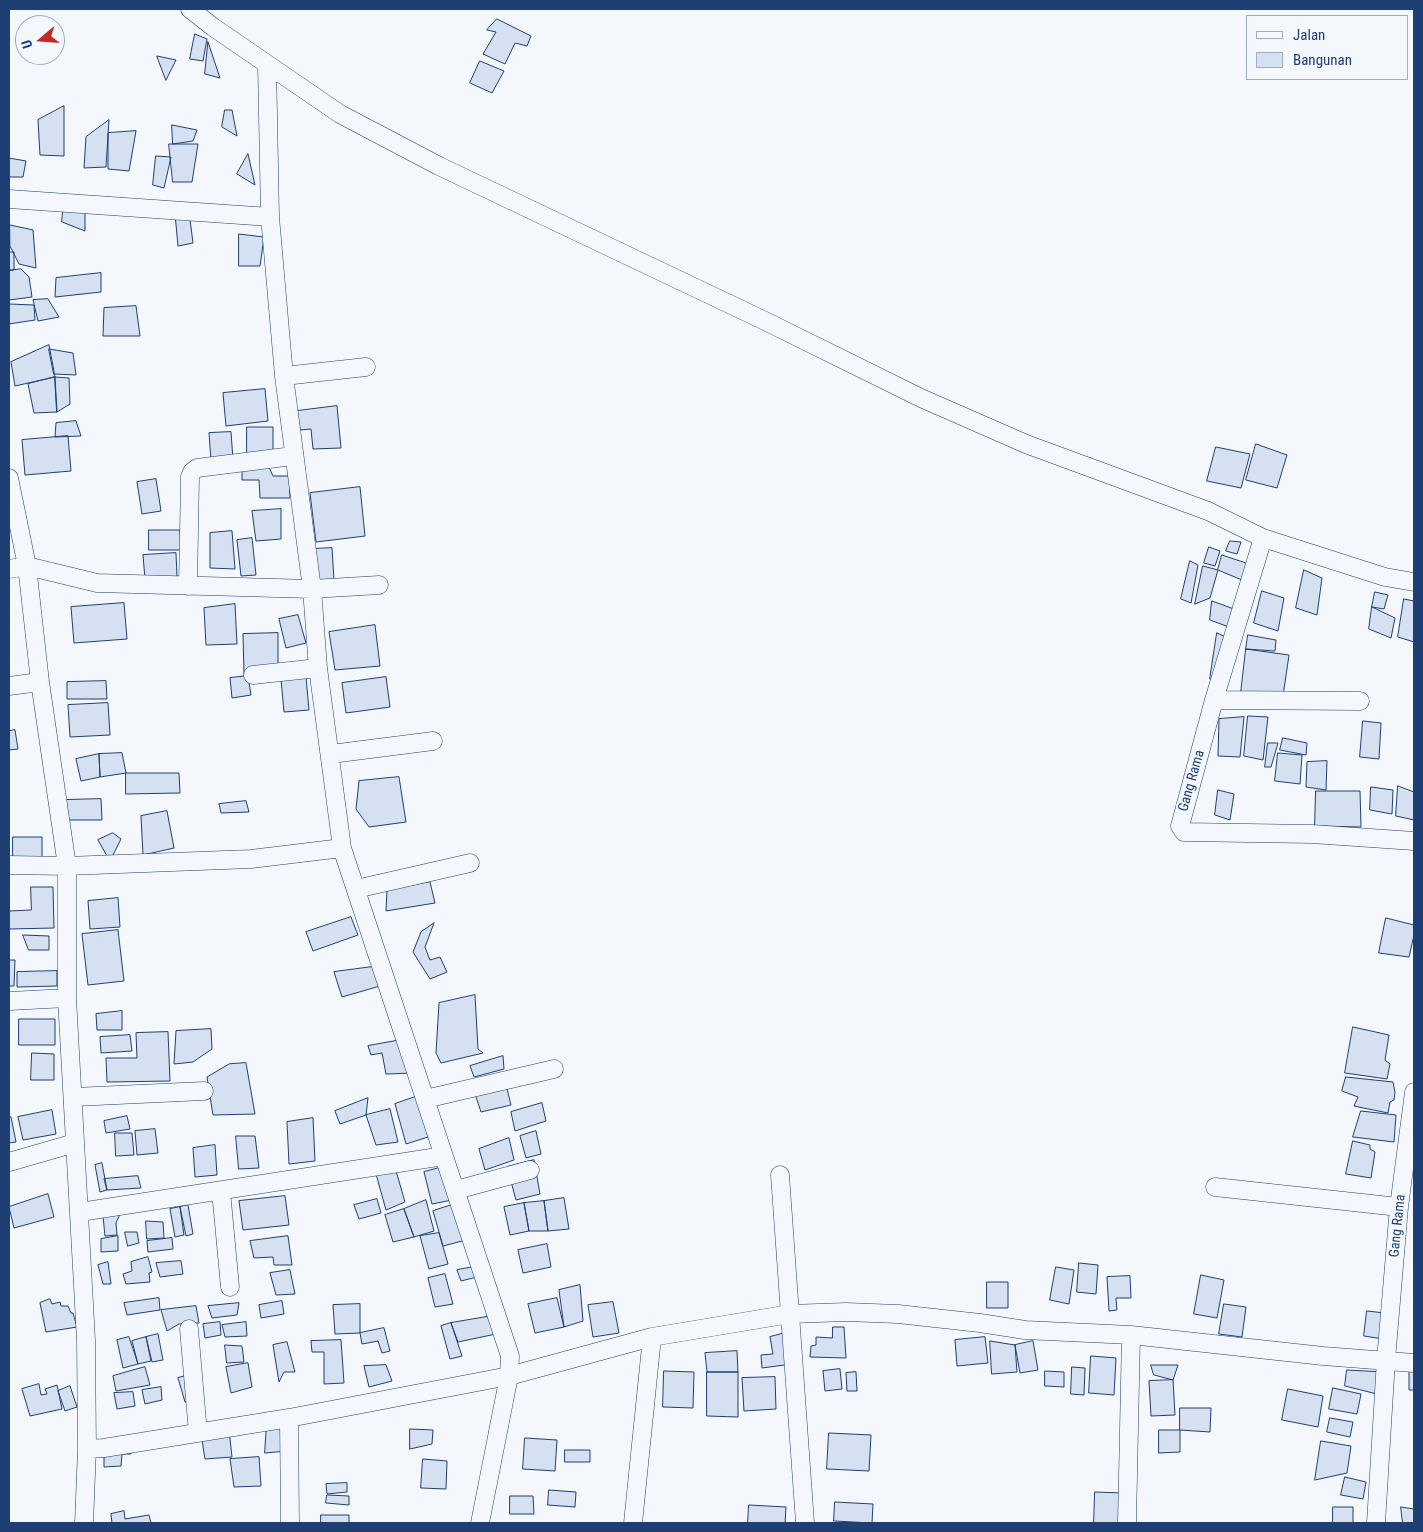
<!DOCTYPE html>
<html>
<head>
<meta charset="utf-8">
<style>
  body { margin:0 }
  #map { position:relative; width:1423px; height:1532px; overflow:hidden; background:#f4f7fb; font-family:"Roboto Condensed",sans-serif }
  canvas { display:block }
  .frame { position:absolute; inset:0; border:10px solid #1d3f73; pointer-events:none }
  .legend { position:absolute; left:1246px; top:15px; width:162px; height:65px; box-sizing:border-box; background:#f4f7fb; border:1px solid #9eadc5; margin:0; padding:6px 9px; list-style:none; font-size:15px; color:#1d3f73 }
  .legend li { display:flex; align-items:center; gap:10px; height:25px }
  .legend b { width:25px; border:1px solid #9eadc5 }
  .north { position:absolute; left:15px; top:15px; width:50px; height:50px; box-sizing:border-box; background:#f4f7fb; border:1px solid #9eadc5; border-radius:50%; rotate:252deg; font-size:14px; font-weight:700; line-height:20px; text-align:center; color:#1d3f73 }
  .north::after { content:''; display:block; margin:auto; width:18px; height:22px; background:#c62828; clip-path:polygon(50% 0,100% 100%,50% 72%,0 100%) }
</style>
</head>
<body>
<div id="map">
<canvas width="1423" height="1532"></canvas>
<div class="frame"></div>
<ul class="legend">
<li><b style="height:6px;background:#f4f7fb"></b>Jalan</li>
<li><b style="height:14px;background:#d5e0f0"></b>Bangunan</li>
</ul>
<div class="north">U</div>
</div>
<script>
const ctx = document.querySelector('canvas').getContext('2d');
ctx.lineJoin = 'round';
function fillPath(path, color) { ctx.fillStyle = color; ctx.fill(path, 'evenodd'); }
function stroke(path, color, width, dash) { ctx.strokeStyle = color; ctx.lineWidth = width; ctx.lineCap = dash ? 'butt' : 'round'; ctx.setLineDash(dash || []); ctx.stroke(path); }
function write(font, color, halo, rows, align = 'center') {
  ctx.font = font + ' "Roboto Condensed",sans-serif'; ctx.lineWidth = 4; ctx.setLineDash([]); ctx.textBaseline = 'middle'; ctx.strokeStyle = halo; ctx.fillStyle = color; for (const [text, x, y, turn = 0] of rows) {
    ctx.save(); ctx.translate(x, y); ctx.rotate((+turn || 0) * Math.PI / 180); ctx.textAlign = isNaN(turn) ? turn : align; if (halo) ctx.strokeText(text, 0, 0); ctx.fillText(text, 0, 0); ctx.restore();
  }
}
const building = new Path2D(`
  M 497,19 L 531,36 L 527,46 L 515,43 L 505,64 L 483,54 L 496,32 L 487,30 Z
  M 195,34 L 207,39 L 203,61 L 190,59 Z
  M 208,42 L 220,78 L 205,74 Z
  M 157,56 L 176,60 L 166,80 Z
  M 480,61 L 504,71 L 492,93 L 470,83 Z
  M 64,106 L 64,156 L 40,155 L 38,120 Z
  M 225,110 L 232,110 L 237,136 L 222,127 Z
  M 109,120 L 106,167 L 84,168 L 86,137 Z
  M 172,125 L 197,130 L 193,141 L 173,144 Z
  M 136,131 L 129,171 L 108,169 L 108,133 Z
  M 169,144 L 198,144 L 192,182 L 173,182 Z
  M 248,154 L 255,185 L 237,174 Z
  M 156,156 L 171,157 L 164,188 L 153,185 Z
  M 9,158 L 26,161 L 23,177 L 9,177 Z
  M 64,202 L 85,207 L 85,231 L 62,222 Z
  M 189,211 L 193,243 L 178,246 L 175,214 Z
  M 10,225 L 33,230 L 36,268 L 19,264 L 10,246 Z
  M 239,234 L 264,237 L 260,266 L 239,266 Z
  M 9,252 L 14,252 L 14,270 L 9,270 Z
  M 21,269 L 29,277 L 32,297 L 9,300 L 9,271 Z
  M 101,273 L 101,292 L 55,297 L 56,278 Z
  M 48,299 L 59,317 L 38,321 L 33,300 Z
  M 9,304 L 34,305 L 35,320 L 9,324 Z
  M 136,306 L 140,336 L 103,336 L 104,308 Z
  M 49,345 L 55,377 L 15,386 L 11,362 Z
  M 49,349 L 73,353 L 76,375 L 54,374 Z
  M 55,377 L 57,412 L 34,413 L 28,384 Z
  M 55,377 L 69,378 L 70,404 L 57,412 Z
  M 265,389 L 268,421 L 226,426 L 223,393 Z
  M 337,406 L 341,448 L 313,449 L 311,429 L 300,430 L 297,411 Z
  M 76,421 L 81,436 L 55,437 L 56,423 Z
  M 247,427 L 273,427 L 273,455 L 247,455 Z
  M 231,432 L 233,460 L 211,461 L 209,433 Z
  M 68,436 L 71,471 L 25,475 L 22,440 Z
  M 1256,444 L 1287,455 L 1277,488 L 1246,480 Z
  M 1216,447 L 1250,454 L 1241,488 L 1207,481 Z
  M 268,465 L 273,476 L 289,476 L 290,498 L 260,498 L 259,480 L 242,480 L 242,466 Z
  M 156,479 L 161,511 L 142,514 L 137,482 Z
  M 360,487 L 365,536 L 316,542 L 310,493 Z
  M 281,509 L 281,539 L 256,541 L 252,511 Z
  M 149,530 L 180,530 L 181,550 L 149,550 Z
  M 232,531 L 235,569 L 210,568 L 210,533 Z
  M 252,538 L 256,575 L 241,576 L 237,540 Z
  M 1230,541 L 1241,542 L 1237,554 L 1226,551 Z
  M 1209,547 L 1220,551 L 1215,566 L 1204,563 Z
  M 332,548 L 334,580 L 314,580 L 312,549 Z
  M 176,553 L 177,577 L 145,579 L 143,555 Z
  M 1222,555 L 1249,564 L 1242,580 L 1218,570 Z
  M 1190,561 L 1198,565 L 1191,603 L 1181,599 Z
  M 1203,566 L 1218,570 L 1210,598 L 1195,604 Z
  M 1304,570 L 1322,578 L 1317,615 L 1296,608 Z
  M 1262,591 L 1284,598 L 1278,631 L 1254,623 Z
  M 1375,592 L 1388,595 L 1384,609 L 1372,607 Z
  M 1404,599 L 1414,601 L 1414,642 L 1398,637 Z
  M 1212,601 L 1234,609 L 1229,627 L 1210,620 Z
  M 124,603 L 127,639 L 74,643 L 71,607 Z
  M 235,604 L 237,644 L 206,645 L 204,608 Z
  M 1372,607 L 1395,618 L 1391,638 L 1369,629 Z
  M 298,615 L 306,643 L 286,648 L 279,619 Z
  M 375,625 L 380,666 L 335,670 L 329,632 Z
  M 278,633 L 278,668 L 244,674 L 243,634 Z
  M 1217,633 L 1230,639 L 1216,682 L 1210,679 Z
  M 1248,635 L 1276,640 L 1275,651 L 1246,649 Z
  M 1246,649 L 1289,655 L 1283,696 L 1241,693 Z
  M 248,676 L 251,695 L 232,698 L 230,678 Z
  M 306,677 L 309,710 L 284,712 L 281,679 Z
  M 386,677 L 390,707 L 346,713 L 342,683 Z
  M 106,681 L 107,699 L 67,699 L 67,682 Z
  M 108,703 L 110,735 L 70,737 L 68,705 Z
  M 1248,716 L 1268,717 L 1263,760 L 1244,756 Z
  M 1244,717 L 1240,757 L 1218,756 L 1219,719 Z
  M 1363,721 L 1381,723 L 1379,759 L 1360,757 Z
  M 15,730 L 18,749 L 9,750 L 9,731 Z
  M 1283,738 L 1307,743 L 1306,755 L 1280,750 Z
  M 1268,743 L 1278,743 L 1271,767 L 1265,767 Z
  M 122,753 L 126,773 L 100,777 L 99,754 Z
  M 1278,753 L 1302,755 L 1300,784 L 1275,781 Z
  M 99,754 L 100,777 L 81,781 L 76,759 Z
  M 1327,761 L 1326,790 L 1306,787 L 1307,762 Z
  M 126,773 L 179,773 L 180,793 L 126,794 Z
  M 399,777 L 406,822 L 369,827 L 356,809 L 359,781 Z
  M 1398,786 L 1414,792 L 1414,820 L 1396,816 Z
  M 1371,787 L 1393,790 L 1392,814 L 1370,810 Z
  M 1218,790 L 1234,794 L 1230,820 L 1215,815 Z
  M 1316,791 L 1360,791 L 1361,827 L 1315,826 Z
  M 101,799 L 102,820 L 66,820 L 65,800 Z
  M 246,801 L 249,812 L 221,813 L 219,804 Z
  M 167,811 L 174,848 L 143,855 L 141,816 Z
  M 113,833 L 121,839 L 112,857 L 107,856 L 98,840 Z
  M 13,837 L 42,837 L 42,862 L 13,862 Z
  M 430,882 L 435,903 L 386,911 L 387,890 Z
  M 31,887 L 53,887 L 54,928 L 9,929 L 9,911 L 31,910 Z
  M 118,898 L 120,927 L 90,929 L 88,901 Z
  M 351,917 L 358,935 L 313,951 L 306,932 Z
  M 1386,918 L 1414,925 L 1414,935 L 1409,957 L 1379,953 Z
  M 434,923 L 425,947 L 430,960 L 440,957 L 447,972 L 430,979 L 413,952 L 421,932 Z
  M 118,930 L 124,981 L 88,985 L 82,934 Z
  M 23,935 L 49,936 L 49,950 L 29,950 Z
  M 9,960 L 15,960 L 14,986 L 9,986 Z
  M 372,967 L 380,986 L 342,997 L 334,972 Z
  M 57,971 L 57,986 L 17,987 L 17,972 Z
  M 475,995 L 478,1049 L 483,1053 L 441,1063 L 436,1053 L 439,1003 Z
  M 122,1011 L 122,1030 L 97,1030 L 96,1014 Z
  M 19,1019 L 55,1019 L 55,1045 L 19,1045 Z
  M 1353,1027 L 1389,1035 L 1385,1060 L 1390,1064 L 1387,1079 L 1345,1073 Z
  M 211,1029 L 212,1049 L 193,1062 L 174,1064 L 176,1031 Z
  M 168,1032 L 170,1081 L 107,1082 L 106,1058 L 137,1058 L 136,1033 Z
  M 130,1035 L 132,1051 L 101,1053 L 100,1037 Z
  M 401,1040 L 413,1073 L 386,1074 L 382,1053 L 371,1055 L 368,1046 Z
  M 32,1053 L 54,1054 L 54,1080 L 31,1080 Z
  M 503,1056 L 504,1069 L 474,1077 L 470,1066 Z
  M 246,1063 L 255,1114 L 213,1115 L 207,1077 L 229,1064 Z
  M 1346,1077 L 1393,1082 L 1395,1092 L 1394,1100 L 1390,1102 L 1388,1113 L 1354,1106 L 1358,1097 L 1342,1091 Z
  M 506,1085 L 511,1105 L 481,1112 L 475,1094 Z
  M 418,1096 L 428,1137 L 406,1144 L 395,1104 Z
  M 368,1098 L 366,1115 L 340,1124 L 335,1111 Z
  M 542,1103 L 546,1121 L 515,1131 L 511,1112 Z
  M 390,1109 L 398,1142 L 376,1145 L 366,1115 Z
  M 52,1110 L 56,1134 L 23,1140 L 18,1117 Z
  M 1361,1111 L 1396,1115 L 1394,1142 L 1353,1137 Z
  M 127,1116 L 130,1129 L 106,1133 L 104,1121 Z
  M 11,1117 L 16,1142 L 9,1143 L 9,1118 Z
  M 313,1118 L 315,1161 L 289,1164 L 287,1122 Z
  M 155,1129 L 158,1153 L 137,1155 L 135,1131 Z
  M 536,1131 L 541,1154 L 526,1158 L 520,1136 Z
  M 115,1133 L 132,1133 L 134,1155 L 116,1156 Z
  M 236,1136 L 255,1136 L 259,1168 L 239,1169 Z
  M 509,1138 L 514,1160 L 485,1170 L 479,1149 Z
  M 1353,1141 L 1370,1145 L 1370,1149 L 1375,1152 L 1371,1178 L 1346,1174 Z
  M 215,1145 L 217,1175 L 195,1177 L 193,1148 Z
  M 534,1160 L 540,1194 L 516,1200 L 507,1167 Z
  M 102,1163 L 107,1190 L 100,1192 L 95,1165 Z
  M 394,1164 L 405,1202 L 386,1210 L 376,1174 Z
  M 443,1167 L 452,1200 L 432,1204 L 424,1172 Z
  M 138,1176 L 141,1188 L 107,1190 L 104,1179 Z
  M 48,1194 L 54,1217 L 14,1228 L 9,1207 Z
  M 285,1196 L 289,1225 L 243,1230 L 239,1201 Z
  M 564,1198 L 569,1229 L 548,1231 L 544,1201 Z
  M 377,1199 L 381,1213 L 359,1219 L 354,1205 Z
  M 426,1200 L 434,1231 L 414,1237 L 404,1209 Z
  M 544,1201 L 548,1231 L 529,1231 L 524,1203 Z
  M 524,1203 L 529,1231 L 510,1235 L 504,1207 Z
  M 455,1204 L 466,1240 L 443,1246 L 433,1211 Z
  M 188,1205 L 193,1234 L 186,1236 L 180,1207 Z
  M 180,1207 L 184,1235 L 175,1237 L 170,1209 Z
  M 404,1209 L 414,1237 L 393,1242 L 385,1215 Z
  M 120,1214 L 116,1223 L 117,1235 L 105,1236 L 103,1216 Z
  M 146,1221 L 163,1222 L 164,1238 L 147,1239 Z
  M 125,1232 L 137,1232 L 139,1243 L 128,1246 Z
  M 439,1233 L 448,1264 L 429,1269 L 420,1236 Z
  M 118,1236 L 118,1251 L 101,1252 L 101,1239 Z
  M 288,1236 L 292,1265 L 274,1265 L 273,1257 L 254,1258 L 250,1241 Z
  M 172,1238 L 173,1249 L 148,1252 L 147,1241 Z
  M 547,1244 L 551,1267 L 523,1273 L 518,1250 Z
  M 148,1257 L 152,1272 L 149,1273 L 150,1282 L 126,1284 L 123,1274 L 132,1271 L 131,1262 Z
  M 181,1261 L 183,1274 L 160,1277 L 156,1263 Z
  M 108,1262 L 111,1284 L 103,1284 L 98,1265 Z
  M 1079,1263 L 1098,1265 L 1096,1294 L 1077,1292 Z
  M 474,1267 L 477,1277 L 461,1281 L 457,1270 Z
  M 1056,1267 L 1074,1270 L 1069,1304 L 1050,1300 Z
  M 290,1270 L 295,1294 L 276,1295 L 270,1273 Z
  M 445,1274 L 453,1304 L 435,1307 L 428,1278 Z
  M 1201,1275 L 1224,1280 L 1217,1318 L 1194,1314 Z
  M 1130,1276 L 1131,1298 L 1116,1298 L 1117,1310 L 1109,1311 L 1107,1277 Z
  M 987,1282 L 1008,1282 L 1008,1308 L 987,1308 Z
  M 580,1285 L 583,1321 L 564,1327 L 559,1290 Z
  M 159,1298 L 160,1310 L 127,1315 L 124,1303 Z
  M 557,1298 L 564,1327 L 535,1333 L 528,1304 Z
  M 50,1299 L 52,1304 L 60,1302 L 61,1306 L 68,1306 L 71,1313 L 73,1313 L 77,1327 L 46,1332 L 40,1303 Z
  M 282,1301 L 284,1314 L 261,1318 L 259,1305 Z
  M 613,1302 L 619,1333 L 593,1337 L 588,1305 Z
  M 239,1303 L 237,1315 L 212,1318 L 208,1306 Z
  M 360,1304 L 360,1333 L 335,1334 L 333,1305 Z
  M 1224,1304 L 1246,1307 L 1242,1337 L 1219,1334 Z
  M 196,1306 L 199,1323 L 179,1324 L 167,1331 L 161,1310 Z
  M 1367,1311 L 1385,1313 L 1383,1339 L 1364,1336 Z
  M 492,1316 L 496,1334 L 458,1342 L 451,1323 Z
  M 220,1322 L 221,1335 L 205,1338 L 203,1324 Z
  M 246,1322 L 247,1336 L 225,1337 L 222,1325 Z
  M 451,1323 L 462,1356 L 450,1359 L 441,1326 Z
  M 833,1327 L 844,1327 L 846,1358 L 810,1357 L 811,1346 L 816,1345 L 816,1337 L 832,1338 Z
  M 384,1328 L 390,1351 L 382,1353 L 378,1341 L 362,1344 L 360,1333 Z
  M 789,1332 L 792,1364 L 762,1368 L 761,1355 L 773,1354 L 770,1337 Z
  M 158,1334 L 163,1360 L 152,1362 L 146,1337 Z
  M 129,1337 L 138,1364 L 123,1368 L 117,1340 Z
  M 146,1337 L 151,1361 L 138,1364 L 132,1341 Z
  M 985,1337 L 988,1363 L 957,1366 L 955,1340 Z
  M 341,1340 L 344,1383 L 324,1384 L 324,1352 L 312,1352 L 311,1341 Z
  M 990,1341 L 1015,1345 L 1017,1372 L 992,1374 Z
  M 1033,1341 L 1038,1370 L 1020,1373 L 1015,1345 Z
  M 287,1342 L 295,1372 L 284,1372 L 279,1382 L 273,1345 Z
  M 225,1345 L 242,1346 L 244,1362 L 227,1363 Z
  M 737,1351 L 738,1372 L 707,1372 L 705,1353 Z
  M 1091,1356 L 1116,1358 L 1114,1395 L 1089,1393 Z
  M 248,1363 L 252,1387 L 231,1393 L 226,1367 Z
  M 386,1365 L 392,1381 L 369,1387 L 364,1366 Z
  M 1151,1365 L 1178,1365 L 1173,1380 L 1154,1375 Z
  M 145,1367 L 150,1385 L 116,1391 L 113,1376 Z
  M 1072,1367 L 1085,1368 L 1084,1395 L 1071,1394 Z
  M 1414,1368 L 1414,1390 L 1409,1390 L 1409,1370 Z
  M 840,1369 L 842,1389 L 825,1391 L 823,1371 Z
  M 1347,1370 L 1384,1372 L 1377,1394 L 1345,1386 Z
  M 664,1371 L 694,1372 L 693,1408 L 663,1407 Z
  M 1045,1371 L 1064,1372 L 1064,1387 L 1045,1386 Z
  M 707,1372 L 738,1372 L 738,1417 L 707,1416 Z
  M 856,1372 L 857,1391 L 847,1391 L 846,1373 Z
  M 196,1373 L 199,1397 L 185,1402 L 178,1378 Z
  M 775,1377 L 776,1409 L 744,1411 L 742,1378 Z
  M 1173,1380 L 1175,1415 L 1151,1416 L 1149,1381 Z
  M 39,1384 L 41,1395 L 47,1394 L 45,1389 L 57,1385 L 62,1409 L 30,1416 L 22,1389 Z
  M 70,1386 L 77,1407 L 65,1411 L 58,1391 Z
  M 161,1387 L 162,1400 L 145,1404 L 142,1390 Z
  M 1333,1388 L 1361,1394 L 1357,1414 L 1329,1409 Z
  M 1288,1389 L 1323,1396 L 1318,1427 L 1282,1420 Z
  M 133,1392 L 135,1406 L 117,1409 L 114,1393 Z
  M 1180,1408 L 1211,1408 L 1210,1432 L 1180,1430 Z
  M 1330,1418 L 1353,1422 L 1350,1437 L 1327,1432 Z
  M 267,1423 L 286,1423 L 287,1451 L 265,1453 Z
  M 410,1429 L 433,1430 L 432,1444 L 410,1449 Z
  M 229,1430 L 232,1457 L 205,1459 L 201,1434 Z
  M 1159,1430 L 1180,1430 L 1180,1452 L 1159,1453 Z
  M 829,1433 L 871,1435 L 869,1471 L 827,1469 Z
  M 525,1438 L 557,1440 L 555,1471 L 523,1469 Z
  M 1321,1441 L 1351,1446 L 1347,1473 L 1315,1480 Z
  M 132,1444 L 131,1454 L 122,1454 L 121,1466 L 104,1467 L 104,1448 Z
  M 565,1450 L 590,1450 L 590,1462 L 565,1462 Z
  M 259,1457 L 261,1486 L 234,1487 L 230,1459 Z
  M 423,1459 L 447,1461 L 446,1489 L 421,1488 Z
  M 1345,1477 L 1366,1482 L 1363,1499 L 1341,1495 Z
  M 347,1483 L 347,1492 L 327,1494 L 326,1484 Z
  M 549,1490 L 576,1492 L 575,1507 L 548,1505 Z
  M 1095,1492 L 1123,1493 L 1122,1523 L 1094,1523 Z
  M 327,1495 L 349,1496 L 349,1505 L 326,1503 Z
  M 510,1496 L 533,1496 L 534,1514 L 510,1514 Z
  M 835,1502 L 873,1504 L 872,1523 L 834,1521 Z
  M 749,1505 L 786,1507 L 785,1523 L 748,1523 Z
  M 1333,1507 L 1353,1507 L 1353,1523 L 1333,1523 Z
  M 1401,1507 L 1414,1509 L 1414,1523 L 1403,1523 Z
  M 124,1511 L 125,1519 L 149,1515 L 151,1523 L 112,1523 L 111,1514 Z
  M 321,1515 L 349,1515 L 349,1523 L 321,1523 Z`);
fillPath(building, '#d5e0f0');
stroke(building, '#1d3f73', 1);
const minor = new Path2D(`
  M 190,9 L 213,27 L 340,114 L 439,166 L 763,320 L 921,398 L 1026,444 L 1208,511 L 1263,538 L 1385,577 L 1414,582
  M 267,64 L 270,217 L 284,376 L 312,589 L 318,668 L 342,848 L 510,1356 L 509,1376 L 480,1523
  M 9,199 L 270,217
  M 284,376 L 366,367
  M 9,478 L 27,566 L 40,682 L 67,866 L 67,998 L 86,1340 L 87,1449 L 84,1523
  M 1263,538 L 1214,700 L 1180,826 L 1184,832 L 1312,834 L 1414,841
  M 9,569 L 27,566 L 97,583 L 312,589 L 379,585
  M 188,586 L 190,477 L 192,472 L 197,468 L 293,456
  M 253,675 L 318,668
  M 9,686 L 40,682
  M 1214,700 L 1360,701
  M 331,754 L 433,741
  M 9,865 L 67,866 L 251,859 L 342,848
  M 356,889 L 470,863
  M 10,1001 L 67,998
  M 74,1097 L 204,1091
  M 425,1099 L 554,1069
  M 9,1162 L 75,1143
  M 780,1175 L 805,1523
  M 1215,1187 L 1399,1207
  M 456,1190 L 530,1170
  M 221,1191 L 230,1287
  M 80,1212 L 444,1156
  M 189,1329 L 198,1433
  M 289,1418 L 290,1523
  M 87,1449 L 104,1448 L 289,1418 L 509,1376 L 652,1337 L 790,1314 L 846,1312 L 898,1314 L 980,1323 L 1025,1330 L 1131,1335 L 1323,1356 L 1414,1363
  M 633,1523 L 652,1337
  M 1127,1523 L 1131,1335
  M 1376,1523 L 1386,1360 L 1399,1207 L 1414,1092`);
stroke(minor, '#1d3f73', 19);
stroke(minor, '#f4f7fb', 18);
write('14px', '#1d3f73', '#f4f7fb', [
  ["Gang Rama",1192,781,-74],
  ["Gang Rama",1398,1226,-84]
]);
</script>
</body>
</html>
